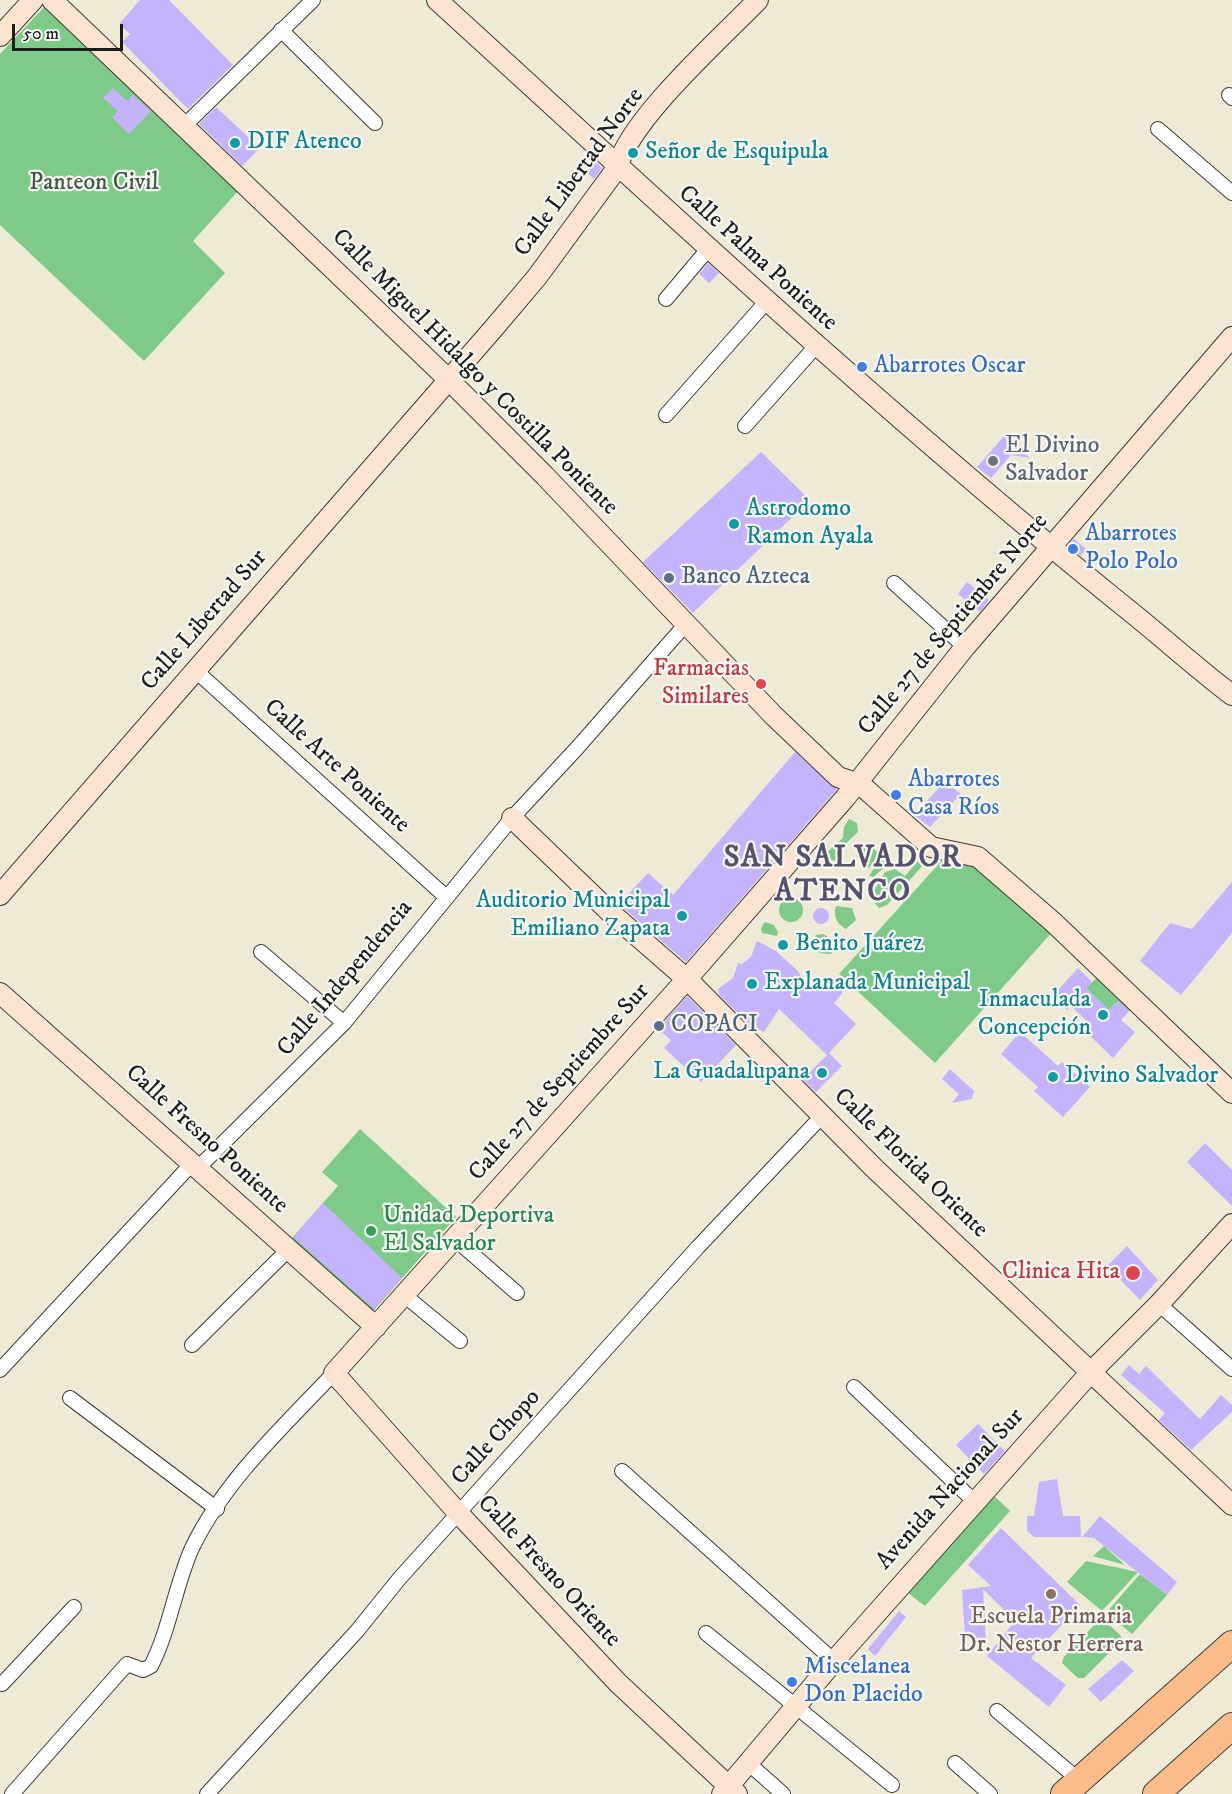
<!DOCTYPE html>
<html>
<head>
<meta charset="utf-8">
<style>
  body { margin:0 }
  #map { position:relative; width:1232px; height:1794px; overflow:hidden; background:#eeead5; font-family:"IM FELL DW Pica",serif }
  canvas { display:block }
  .scale { position:absolute; left:12px; top:24px; width:111px; height:27px; box-sizing:border-box; border:3px solid #1c1c1c; border-top:0; padding-left:8px; font-size:18px; line-height:21px; white-space:nowrap; color:#1c1c1c; -webkit-text-stroke:4px #f6f6f2; paint-order:stroke }
</style>
</head>
<body>
<div id="map">
<canvas width="1232" height="1794"></canvas>
<div class="scale">50 m</div>
</div>
<script>
const ctx = document.querySelector('canvas').getContext('2d');
ctx.lineJoin = 'round';
function fillPath(path, color) { ctx.fillStyle = color; ctx.fill(path, 'evenodd'); }
function stroke(path, color, width, dash) { ctx.strokeStyle = color; ctx.lineWidth = width; ctx.lineCap = dash ? 'butt' : 'round'; ctx.setLineDash(dash || []); ctx.stroke(path); }
function write(font, color, halo, rows, align = 'center') {
  ctx.font = font + ' "IM FELL DW Pica",serif'; ctx.lineWidth = 4.5; ctx.setLineDash([]); ctx.textBaseline = 'middle'; ctx.strokeStyle = halo; ctx.fillStyle = color; for (const [text, x, y, turn = 0] of rows) {
    ctx.save(); ctx.translate(x, y); ctx.rotate((+turn || 0) * Math.PI / 180); ctx.textAlign = isNaN(turn) ? turn : align; if (halo) ctx.strokeText(text, 0, 0); ctx.fillText(text, 0, 0); ctx.restore();
  }
}
fillPath(new Path2D(`
  M 47,4 L 238,191 L 193,241 L 225,273 L 144,361 L 0,225 L 0,54 Z
  M 849,819 L 857,823 L 858,832 L 842,847 L 842,857 L 834,861 L 826,857 L 826,853 L 843,838 L 844,827 Z
  M 867,843 L 880,854 L 869,868 L 856,856 Z
  M 946,856 L 977,862 L 1054,930 L 935,1063 L 839,974 Z
  M 888,859 L 892,862 C 884,869 882,868 874,877 L 869,876 L 877,864 Z
  M 918,861 L 925,863 L 887,905 L 879,908 L 870,898 L 885,872 L 895,869 L 905,876 Z
  M779 910a12 12 0 1 1 24 0a12 12 0 1 1-24 0Z
  M 836,906 L 852,908 L 856,920 L 846,929 C 837,924 833,917 836,906 Z
  M 765,922 L 774,925 L 778,932 L 777,936 L 762,933 L 761,928 Z
  M 823,934 L 832,939 L 837,948 L 831,954 L 820,953 L 811,942 L 816,935 Z
  M 1102,973 L 1136,1004 L 1129,1011 L 1118,1001 L 1109,1010 L 1086,988 Z
  M 360,1129 L 456,1217 L 366,1319 L 285,1246 L 338,1186 L 322,1172 Z
  M 992,1494 L 1010,1511 L 925,1606 L 908,1593 Z
  M 1104,1546 L 1125,1565 L 1093,1556 Z
  M 1086,1561 L 1138,1572 L 1102,1611 L 1067,1582 Z
  M 1140,1574 L 1167,1595 L 1132,1634 L 1106,1613 Z
  M 1098,1621 L 1105,1621 L 1121,1636 L 1121,1641 L 1084,1678 L 1078,1678 L 1062,1663 L 1064,1657 Z`), '#7dca89');
fillPath(new Path2D(`
  M 140,0 L 169,0 L 233,65 L 188,109 L 122,42 L 130,34 L 119,24 Z
  M 113,88 L 127,101 L 133,95 L 151,111 L 129,134 L 112,117 L 118,111 L 103,98 Z
  M 216,107 L 260,148 L 242,166 L 199,124 Z
  M 595,161 L 602,168 L 594,179 L 587,173 Z
  M 708,263 L 719,273 L 709,283 L 699,274 Z
  M 1004,436 L 1030,458 L 1011,455 L 991,478 L 977,467 Z
  M 761,452 L 810,500 L 693,613 L 643,562 Z
  M 1074,539 L 1086,549 L 1081,556 L 1068,545 Z
  M 967,582 L 989,600 L 980,612 L 958,594 Z
  M 795,752 L 837,789 L 686,962 L 619,904 L 648,873 L 673,895 Z
  M 945,781 L 961,794 L 930,827 L 914,815 Z
  M 1232,882 L 1232,933 L 1181,995 L 1140,961 L 1170,923 L 1192,929 Z
  M813 916a8 8 0 1 1 16 0a8 8 0 1 1-16 0Z
  M 757,941 L 776,951 L 798,971 L 810,992 L 825,976 L 843,992 L 834,1003 L 856,1024 L 829,1053 L 842,1066 L 816,1092 L 803,1079 L 827,1055 L 779,1009 L 764,1032 L 751,1026 L 720,996 L 718,989 L 733,978 L 738,963 L 742,964 L 751,957 Z
  M 1078,968 L 1092,982 L 1086,988 L 1109,1010 L 1118,1001 L 1129,1011 L 1121,1020 L 1135,1032 L 1113,1058 L 1086,1032 L 1092,1026 L 1071,1006 L 1067,1010 L 1058,1001 L 1062,997 L 1056,992 Z
  M 687,996 L 736,1045 L 701,1082 L 664,1048 L 671,1040 L 658,1029 Z
  M 1020,1032 L 1058,1066 L 1062,1062 L 1090,1087 L 1063,1117 L 1034,1091 L 1038,1087 L 1001,1054 Z
  M 950,1069 L 974,1091 L 972,1099 L 952,1103 L 959,1094 L 942,1079 Z
  M 1205,1143 L 1232,1170 L 1232,1206 L 1187,1162 Z
  M 323,1203 L 402,1278 L 374,1309 L 293,1237 Z
  M 1127,1246 L 1158,1280 L 1140,1300 L 1107,1266 Z
  M 1129,1365 L 1139,1374 L 1146,1366 L 1200,1419 L 1221,1395 L 1232,1405 L 1232,1412 L 1191,1450 L 1159,1420 L 1165,1413 L 1121,1375 Z
  M 978,1424 L 1005,1451 L 984,1474 L 956,1445 Z
  M 1057,1479 L 1063,1516 L 1080,1516 L 1081,1537 L 1034,1537 L 1027,1531 L 1027,1516 L 1034,1516 L 1039,1482 Z
  M 1100,1516 L 1177,1582 L 1167,1595 L 1094,1538 L 1082,1537 Z
  M 1001,1528 L 1080,1605 L 1031,1658 L 1066,1685 L 1049,1707 L 987,1656 L 1015,1621 L 983,1589 L 986,1641 L 965,1638 L 962,1590 L 991,1586 L 968,1565 Z
  M 899,1611 L 906,1617 L 875,1656 L 868,1649 Z
  M 1122,1660 L 1134,1671 L 1101,1702 L 1088,1689 Z`), '#c5b3fe');
const street = new Path2D(`
  M 281,30 L 375,123
  M 1229,95 L 1232,98
  M 184,126 L 313,0
  M 1158,129 L 1232,193
  M 666,299 L 709,248
  M 666,415 L 767,301
  M 745,426 L 816,346
  M 894,583 L 965,647
  M 196,671 L 445,896
  M 261,952 L 344,1023
  M 455,1239 L 517,1293
  M 404,1295 L 460,1341
  M 1159,1304 L 1232,1369
  M 192,1345 L 289,1249
  M 0,1370 L 187,1169 L 202,1164 L 344,1023 L 512,818 L 578,747 L 685,625
  M 854,1387 L 975,1502
  M 70,1398 L 217,1509
  M 622,1471 L 834,1661
  M 706,1633 L 892,1785
  M 2,1684 L 74,1607
  M 997,1711 L 1079,1780
  M 747,1762 L 783,1794
  M 955,1763 L 990,1794
  M 12,1794 L 127,1664 L 143,1670 L 151,1666 C 170,1629 175,1586 192,1548 C 225,1480 282,1428 334,1373
  M 207,1794 L 357,1631 L 399,1579 L 698,1247 L 823,1115`);
const secondary = new Path2D(`
  M 52,0 L 448,379 L 545,476 L 773,715 L 838,777 L 861,785 L 931,847 L 978,857 L 1053,922 L 1232,1093
  M 437,0 C 662,205 884,413 1121,604 C 1159,634 1194,666 1232,695
  M 0,36 L 33,0
  M 512,818 L 612,914 L 689,981 L 875,1169 L 1232,1505
  M 0,895 L 493,329 L 537,277 L 617,168 C 630,119 721,38 758,0
  M 0,993 L 376,1327
  M 722,1794 L 834,1661 L 1090,1373 L 1159,1304 L 1232,1224
  M 737,1794 L 618,1683 L 459,1514 L 334,1373 L 686,980 L 845,798 L 965,647 L 1232,337`);
const highway = new Path2D(`
  M 1064,1794 L 1232,1644
  M 1156,1794 L 1232,1726`);
stroke(street, '#3c3b38', 16);
stroke(secondary, '#3c3b38', 22);
stroke(highway, '#3c3b38', 28);
stroke(street, '#fff', 14);
stroke(secondary, '#fde4d1', 20);
stroke(highway, '#fabc8b', 26);
for (const [x, y, r, color] of [
  [235,143,6,"#0f9aa8"],
  [633,153,6,"#0f9aa8"],
  [862,367,6,"#3f7fe0"],
  [993,461,6,"#6b7280"],
  [734,524,6,"#0f9aa8"],
  [1073,549,6,"#3f7fe0"],
  [669,578,6,"#5c6f8a"],
  [761,684,6,"#e0444e"],
  [896,795,6,"#3f7fe0"],
  [682,916,6,"#0f9aa8"],
  [783,945,6,"#0f9aa8"],
  [752,984,6,"#0f9aa8"],
  [1103,1015,6,"#0f9aa8"],
  [659,1026,6,"#5c6f8a"],
  [822,1073,6,"#0f9aa8"],
  [1053,1077,6,"#0f9aa8"],
  [371,1231,6,"#2e9e5b"],
  [1133,1273,8,"#e0444e"],
  [1051,1594,6,"#8d6e63"],
  [792,1682,6,"#3f7fe0"]
]) { const dot = new Path2D(); dot.arc(x, y, r, 0, 2 * Math.PI); ctx.fillStyle = color; ctx.fill(dot); stroke(dot, '#f6f6f2', 2); }
write('24px', '#0d838f', '#f6f6f2', [
  ["DIF Atenco",247,143],
  ["Señor de Esquipula",645,153],
  ["Astrodomo",746,510],
  ["Ramon Ayala",746,538],
  ["Auditorio Municipal",670,902,"right"],
  ["Emiliano Zapata",670,930,"right"],
  ["Benito Juárez",795,945],
  ["Explanada Municipal",764,984],
  ["Inmaculada",1091,1001,"right"],
  ["Concepción",1091,1029,"right"],
  ["La Guadalupana",810,1073,"right"],
  ["Divino Salvador",1065,1077]
], 'left');
write('24px', '#1c1c1c', '#f6f6f2', [
  ["Calle Libertad Norte",580,173,-54],
  ["Calle Palma Poniente",757,259,42],
  ["Calle Miguel Hidalgo y Costilla Poniente",474,373,45],
  ["Calle Libertad Sur",205,621,-49],
  ["Calle 27 de Septiembre Norte",954,625,-50],
  ["Calle Arte Poniente",336,767,42],
  ["Calle Independencia",346,979,-50],
  ["Calle 27 de Septiembre Sur",560,1083,-48],
  ["Calle Fresno Poniente",206,1140,42],
  ["Calle Florida Oriente",910,1164,44],
  ["Calle Chopo",497,1438,-48],
  ["Avenida Nacional Sur",951,1490,-48],
  ["Calle Fresno Oriente",548,1572,47]
]);
write('24px', '#3e5942', '#f6f6f2', [
  ["Panteon Civil",94,184]
]);
write('24px', '#366cbe', '#f6f6f2', [
  ["Abarrotes Oscar",874,367],
  ["Abarrotes",1085,535],
  ["Polo Polo",1085,563],
  ["Abarrotes",908,781],
  ["Casa Ríos",908,809],
  ["Miscelanea",804,1668],
  ["Don Placido",804,1696]
], 'left');
write('24px', '#5b616d', '#f6f6f2', [
  ["El Divino",1005,447],
  ["Salvador",1005,475]
], 'left');
write('24px', '#4e5e75', '#f6f6f2', [
  ["Banco Azteca",681,578],
  ["COPACI",671,1026]
], 'left');
write('24px', '#be3a42', '#f6f6f2', [
  ["Farmacias",749,670],
  ["Similares",749,698],
  ["Clinica Hita",1120,1273]
], 'right');
write('24px', '#27864d', '#f6f6f2', [
  ["Unidad Deportiva",383,1217],
  ["El Salvador",383,1245]
], 'left');
write('24px', '#785e54', '#f6f6f2', [
  ["Escuela Primaria",1051,1618],
  ["Dr. Nestor Herrera",1051,1646]
]);
ctx.letterSpacing = '1.5px';
write('bold 30px', '#57516b', '#f6f6f2', [
  ["SAN SALVADOR",843,860],
  ["ATENCO",843,894]
]);
ctx.letterSpacing = '0px';
</script>
</body>
</html>
